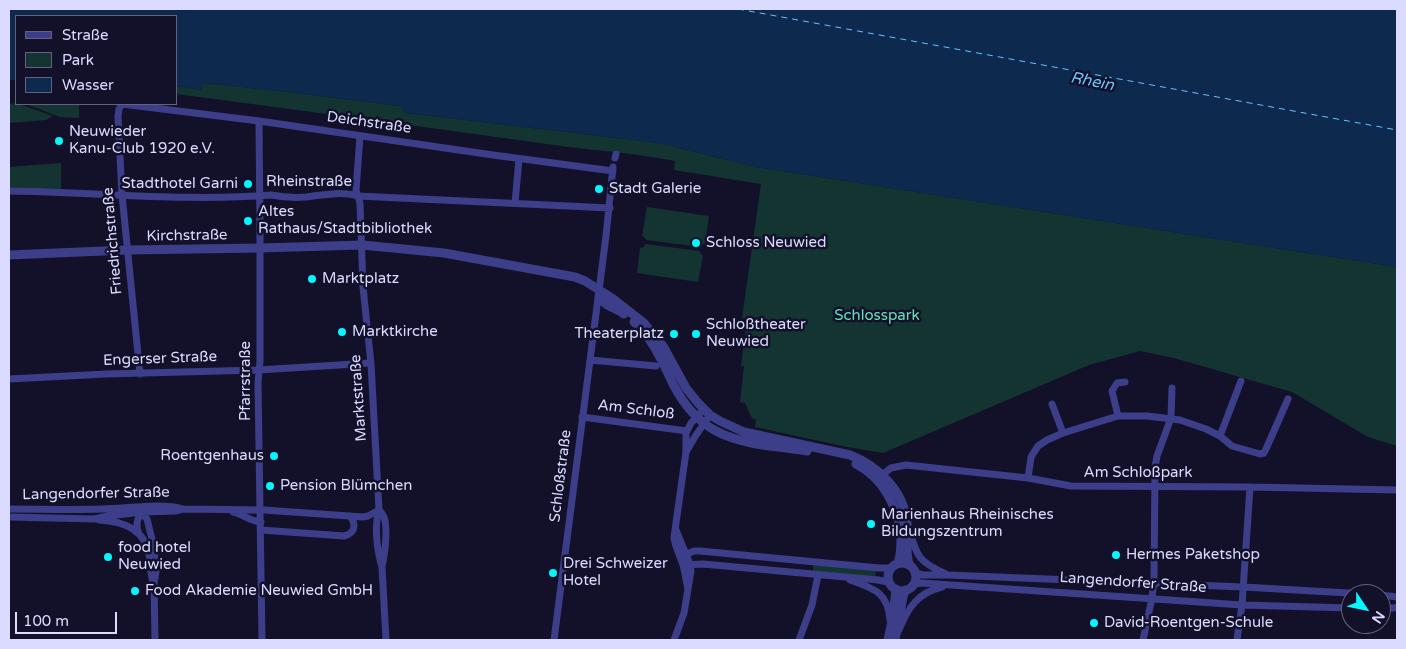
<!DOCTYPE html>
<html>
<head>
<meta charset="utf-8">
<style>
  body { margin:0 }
  #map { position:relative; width:1406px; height:649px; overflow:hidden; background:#13112a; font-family:"Varela Round",sans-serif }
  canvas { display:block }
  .frame { position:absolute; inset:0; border:10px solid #dbdaff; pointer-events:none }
  .legend { position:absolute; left:15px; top:15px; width:162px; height:90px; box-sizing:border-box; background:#13112a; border:1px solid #63617f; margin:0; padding:6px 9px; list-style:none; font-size:15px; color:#dbdaff }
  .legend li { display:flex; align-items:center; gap:10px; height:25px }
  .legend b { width:25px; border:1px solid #63617f }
  .north { position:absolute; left:1341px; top:584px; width:50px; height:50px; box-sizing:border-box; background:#13112a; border:1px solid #63617f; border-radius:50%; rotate:124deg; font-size:14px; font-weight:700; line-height:20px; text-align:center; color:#dbdaff }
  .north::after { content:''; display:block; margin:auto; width:18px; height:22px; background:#06f6fe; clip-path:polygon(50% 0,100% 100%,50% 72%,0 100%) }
  .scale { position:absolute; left:15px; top:612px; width:102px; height:22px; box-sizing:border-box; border:2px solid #dbdaff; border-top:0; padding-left:6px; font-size:15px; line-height:18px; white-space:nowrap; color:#dbdaff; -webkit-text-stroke:4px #13112a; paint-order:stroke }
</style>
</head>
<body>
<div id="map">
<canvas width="1406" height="649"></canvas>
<div class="frame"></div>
<ul class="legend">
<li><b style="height:6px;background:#3c3e89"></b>Straße</li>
<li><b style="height:14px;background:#143431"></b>Park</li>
<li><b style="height:14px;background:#0d294d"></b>Wasser</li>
</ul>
<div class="north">N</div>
<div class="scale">100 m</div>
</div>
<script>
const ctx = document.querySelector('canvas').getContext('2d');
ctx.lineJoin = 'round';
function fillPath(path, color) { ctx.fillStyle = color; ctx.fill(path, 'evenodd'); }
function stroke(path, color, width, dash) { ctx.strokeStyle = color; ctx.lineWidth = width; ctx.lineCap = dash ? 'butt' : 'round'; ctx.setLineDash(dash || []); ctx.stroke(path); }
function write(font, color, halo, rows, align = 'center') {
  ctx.font = font + ' "Varela Round",sans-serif'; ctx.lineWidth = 5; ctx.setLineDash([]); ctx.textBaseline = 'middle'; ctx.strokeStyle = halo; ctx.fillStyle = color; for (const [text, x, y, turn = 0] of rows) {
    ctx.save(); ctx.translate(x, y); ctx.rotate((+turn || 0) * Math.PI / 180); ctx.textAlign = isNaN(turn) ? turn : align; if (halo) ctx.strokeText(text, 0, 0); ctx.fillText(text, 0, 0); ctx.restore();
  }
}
fillPath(new Path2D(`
  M 203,83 L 288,92 L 400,106 L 406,113 L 659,143 L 756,167 L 1397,267 L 1397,446 L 1368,437 L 1292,392 L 1174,358 L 1140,351 L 1089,365 L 883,453 L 847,447 L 755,427 L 756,419 L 752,418 L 745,403 L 740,402 L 744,366 L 741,366 L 747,319 L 742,318 L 761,184 L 674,170 L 675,161 C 631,152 585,150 540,143 C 419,126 298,110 176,94 L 176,86 L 201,90 Z
  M 16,103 L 19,104 L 53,116 L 46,120 L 9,123 L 9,104 Z
  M 26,104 L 79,104 L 79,118 L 60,117 Z
  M 61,163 L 61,190 L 9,188 L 9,167 Z
  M 647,207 L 709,216 L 705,244 L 703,244 L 701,247 L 646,240 L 644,237 L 642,236 Z
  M 645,244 L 700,251 L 701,254 L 703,256 L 698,282 L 637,273 L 640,248 L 644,247 Z
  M 813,564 L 876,570 L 875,578 L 813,572 Z`), '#143431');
fillPath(new Path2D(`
  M 9,9 L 1397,9 L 1397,267 L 756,167 L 659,143 L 406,113 L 400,106 L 288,92 L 203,83 L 201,90 L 176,86 L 176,16 L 16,16 L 16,80 L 9,80 Z`), '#0d294d');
stroke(new Path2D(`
  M 738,9 L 1397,130`), '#68c3ff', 1, [6, 5]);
stroke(new Path2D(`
  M 259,121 L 260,231 L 260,361 L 258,383 L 262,640
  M 360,136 L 356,190 L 360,203 L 363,287 L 371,364 L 379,510 C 374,526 377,551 382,567 L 386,640
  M 615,158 L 616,154
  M 9,191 C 96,192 184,202 271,195 C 282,197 294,198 306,197 C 323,195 341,191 358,196 L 610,208
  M 515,203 L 519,159
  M 590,360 L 656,366
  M 140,374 L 122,195 L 118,116 L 119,109 L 122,104 L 259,121 L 493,155 L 613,171
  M 9,379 L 106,374 L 258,370 L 371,363
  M 1052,404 L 1063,433
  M 1118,416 L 1112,391 L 1117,383 L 1125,382
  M 582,417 L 687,431
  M 1220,436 L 1241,381
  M 686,452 L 696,435 L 710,415
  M 882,475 L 891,468 L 906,465 L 1028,478 L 1071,486 L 1250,487 L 1397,490
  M 1028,478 L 1031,457 L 1038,446 L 1047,440 L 1063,433 L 1118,416 L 1147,416 L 1180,420 L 1206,429 L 1220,436 L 1232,446 L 1260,454 L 1264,453 L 1266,449 L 1288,399
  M 9,509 C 40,509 71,510 102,509 C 126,509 161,502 183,509 L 264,510 L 363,517 L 368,516 L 379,510
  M 139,510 L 147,519 L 154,547 L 156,572 L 154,583 L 155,640
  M 379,510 C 381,512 383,515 384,517 C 388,529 385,554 382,566
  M 233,512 C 243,514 251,522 261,522
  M 9,517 L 94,519 L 108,516 L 142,512 L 175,511 L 183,509
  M 99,520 C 122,521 145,529 149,555 C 151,564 150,573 153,582
  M 909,529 C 917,556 918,562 946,574
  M 261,530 L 344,536 C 356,533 356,524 350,516
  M 139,534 C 135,524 137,518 144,510
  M 680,557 L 694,551 L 700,551 L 879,568 L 890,568
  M 683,565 L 703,564 L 878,580 L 888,582
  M 915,573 L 923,575 L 948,575 L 1243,587 L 1366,594
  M 850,580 C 873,588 888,592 890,620
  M 914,584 L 922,583 L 1242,605 L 1351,608
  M 688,589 C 686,582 686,576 684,569 C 682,558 675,549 674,537 L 686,452 L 686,433 L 691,423 L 704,409
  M 1381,595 L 1397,597
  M 1381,608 L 1394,608 L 1397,607
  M 899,630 C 908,608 917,593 942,587
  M 554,640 L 606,236 L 613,167
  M 674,640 L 684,613 L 691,571 L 690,564 L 676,530
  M 799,640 L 812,605 L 818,575
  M 1143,640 L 1152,598 L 1154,580 L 1155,467 L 1157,456 L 1171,418 L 1172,388
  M 1237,640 L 1242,605 L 1250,487`), '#3c3e89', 7);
stroke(new Path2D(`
  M 9,255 L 127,250 L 260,248 L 362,245 L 444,253 L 575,277 L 585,281 L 612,298 L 644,323 L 663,346 L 686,388 L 698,403 L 710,415 L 720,421 L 744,432 L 850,455 C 878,466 903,490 907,521 C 908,535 905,551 909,564
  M 599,290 C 603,309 610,304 624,314
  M 634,322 C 653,339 662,361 673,384 C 704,445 748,442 807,451
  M 856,464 C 884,478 899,509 901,539 C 901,547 901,555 898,563
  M888 577a14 14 0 1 1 28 0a14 14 0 1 1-28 0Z
  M 888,640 L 893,617 L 896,589
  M 895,640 L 903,597 L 905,590`), '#3c3e89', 9);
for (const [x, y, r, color] of [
  [59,141,5,"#06f6fe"],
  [248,184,5,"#06f6fe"],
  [599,189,5,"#06f6fe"],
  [248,221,5,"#06f6fe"],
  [696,243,5,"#06f6fe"],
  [312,279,5,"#06f6fe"],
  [342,332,5,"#06f6fe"],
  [674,334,5,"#06f6fe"],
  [696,334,5,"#06f6fe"],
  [274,456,5,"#06f6fe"],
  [270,486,5,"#06f6fe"],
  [871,524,5,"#06f6fe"],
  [1116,555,5,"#06f6fe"],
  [108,557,5,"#06f6fe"],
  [553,573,5,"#06f6fe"],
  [135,591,5,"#06f6fe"],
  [1094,623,5,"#06f6fe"]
]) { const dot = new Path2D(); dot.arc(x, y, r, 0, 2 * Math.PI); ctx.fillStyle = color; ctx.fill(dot); stroke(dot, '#13112a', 2); }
write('15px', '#dbdaff', '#13112a', [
  ["Deichstraße",369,123,8],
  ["Rheinstraße",309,182],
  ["Kirchstraße",187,236,-1],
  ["Friedrichstraße",113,241,-95],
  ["Engerser Straße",160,359,-2],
  ["Pfarrstraße",246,381,-90],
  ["Marktstraße",359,398,-94],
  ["Am Schloß",636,410,7],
  ["Am Schloßpark",1138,473],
  ["Schloßstraße",561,476,-83],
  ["Langendorfer Straße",96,494,-1],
  ["Langendorfer Straße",1133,583,4]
]);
write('15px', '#dbdaff', '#13112a', [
  ["Neuwieder",69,132],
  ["Kanu-Club 1920 e.V.",69,149],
  ["Stadthotel Garni",238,184,"right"],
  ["Stadt Galerie",609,189],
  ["Altes",258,212],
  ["Rathaus/Stadtbibliothek",258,229],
  ["Schloss Neuwied",706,243],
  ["Marktplatz",322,279],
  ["Schloßtheater",706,325],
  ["Neuwied",706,342],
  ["Marktkirche",352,332],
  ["Theaterplatz",664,334,"right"],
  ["Roentgenhaus",264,456,"right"],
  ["Pension Blümchen",280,486],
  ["Marienhaus Rheinisches",881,515],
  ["Bildungszentrum",881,532],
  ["food hotel",118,548],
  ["Neuwied",118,565],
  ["Hermes Paketshop",1126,555],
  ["Drei Schweizer",563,564],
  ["Hotel",563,581],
  ["Food Akademie Neuwied GmbH",145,591],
  ["David-Roentgen-Schule",1104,623]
], 'left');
write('15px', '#64e1b9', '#13112a', [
  ["Schlosspark",877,316]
]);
write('italic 16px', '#68c3ff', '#13112a', [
  ["Rhein",1092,82,11]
]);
</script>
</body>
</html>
